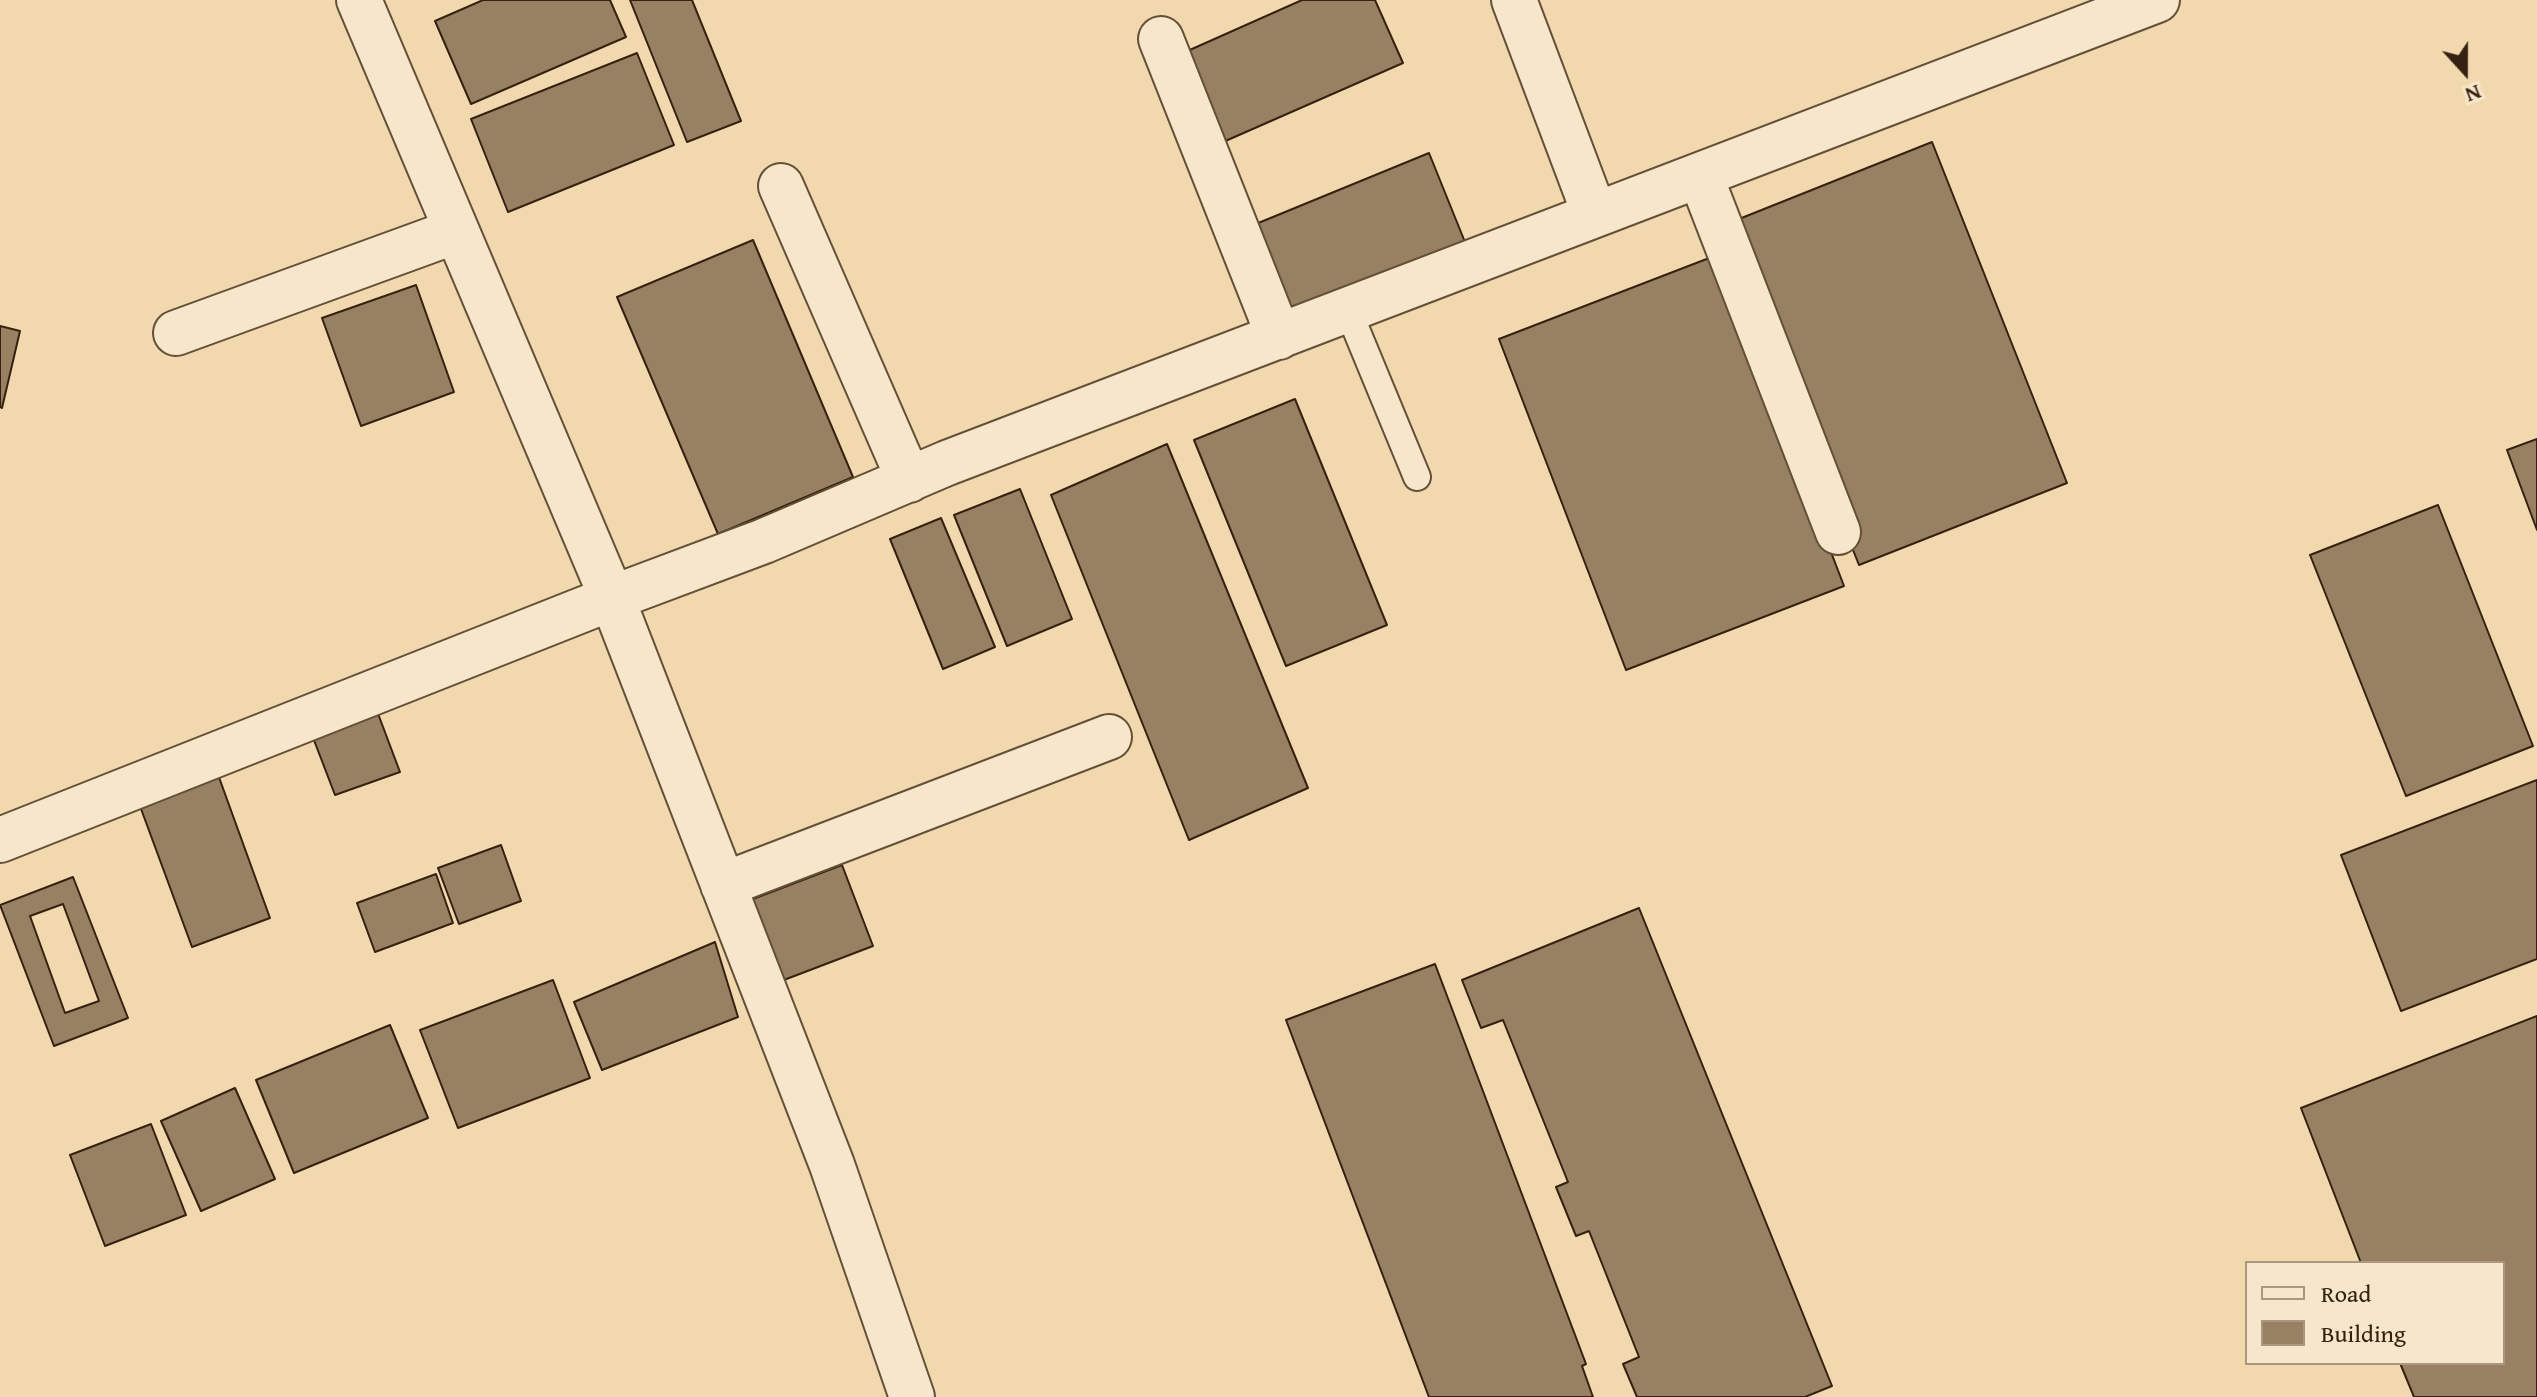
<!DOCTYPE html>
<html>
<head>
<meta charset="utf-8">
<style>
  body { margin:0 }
  #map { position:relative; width:2537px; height:1397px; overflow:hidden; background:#f1d9ad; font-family:"Gentium Book Plus",serif }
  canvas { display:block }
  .legend { position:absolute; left:2245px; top:1261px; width:260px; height:104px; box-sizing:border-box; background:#f6e6ca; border:2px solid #a99780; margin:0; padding:10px 14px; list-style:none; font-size:24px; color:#352111 }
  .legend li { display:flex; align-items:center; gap:16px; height:40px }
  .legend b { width:40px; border:2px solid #a99780 }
  .north { position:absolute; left:2425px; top:32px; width:80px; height:80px; -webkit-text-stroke:6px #f6e6ca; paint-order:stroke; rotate:159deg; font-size:22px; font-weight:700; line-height:32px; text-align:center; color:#352111 }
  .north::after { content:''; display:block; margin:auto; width:28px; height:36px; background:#352111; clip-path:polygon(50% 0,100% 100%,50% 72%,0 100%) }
</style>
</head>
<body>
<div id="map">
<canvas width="2537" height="1397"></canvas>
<ul class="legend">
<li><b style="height:10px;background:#f6e6ca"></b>Road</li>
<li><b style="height:22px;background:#978162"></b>Building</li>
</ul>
<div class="north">N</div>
</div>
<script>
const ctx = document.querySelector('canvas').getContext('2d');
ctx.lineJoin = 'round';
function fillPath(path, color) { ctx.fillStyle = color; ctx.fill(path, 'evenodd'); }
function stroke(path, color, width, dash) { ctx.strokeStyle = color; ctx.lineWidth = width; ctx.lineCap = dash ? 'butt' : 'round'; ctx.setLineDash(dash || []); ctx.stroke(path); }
const building = new Path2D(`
  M 483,0 L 610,0 L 626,37 L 471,104 L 435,21 Z
  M 630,0 L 692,0 L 741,121 L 687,142 Z
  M 1302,0 L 1375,0 L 1403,63 L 1214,146 L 1174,57 Z
  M 637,53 L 674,145 L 508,212 L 471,119 Z
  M 1932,142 L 2067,483 L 1859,565 L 1724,225 Z
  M 1429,153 L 1467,247 L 1289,320 L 1251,226 Z
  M 753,240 L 853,477 L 718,534 L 617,297 Z
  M 1717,255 L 1844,586 L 1626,670 L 1499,339 Z
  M 416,285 L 454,392 L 361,426 L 322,318 Z
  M 0,326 L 20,331 L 2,408 L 0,407 Z
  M 1295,399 L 1387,625 L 1286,666 L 1194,440 Z
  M 2537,439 L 2537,530 L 2507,450 Z
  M 1167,444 L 1308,788 L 1189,840 L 1051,495 Z
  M 1020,489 L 1072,619 L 1007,646 L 954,515 Z
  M 2438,505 L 2533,746 L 2406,796 L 2310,555 Z
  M 941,518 L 995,647 L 943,669 L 890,539 Z
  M 377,711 L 400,772 L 335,795 L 312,735 Z
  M 216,769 L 270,918 L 192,947 L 137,798 Z
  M 2537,780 L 2537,959 L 2401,1011 L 2341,855 Z
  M 501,845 L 521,901 L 459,924 L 438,868 Z
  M 842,865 L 873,946 L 776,983 L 745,902 Z
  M 436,874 L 453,923 L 375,952 L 357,903 Z
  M 73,877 L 128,1018 L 54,1046 L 0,905 ZM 63,904 L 99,1001 L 65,1013 L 30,916 Z
  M 1639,908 L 1832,1386 L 1805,1397 L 1637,1397 L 1623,1364 L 1639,1357 L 1589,1231 L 1576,1236 L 1556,1187 L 1568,1182 L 1503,1020 L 1481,1028 L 1462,980 Z
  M 715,942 L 738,1017 L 602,1070 L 574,1002 Z
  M 1435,964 L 1586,1364 L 1582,1366 L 1593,1397 L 1429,1397 L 1286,1020 Z
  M 553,980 L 590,1078 L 458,1128 L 420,1030 Z
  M 2537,1016 L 2537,1397 L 2414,1397 L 2400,1363 L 2503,1363 L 2503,1263 L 2361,1263 L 2301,1108 Z
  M 390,1025 L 428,1118 L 294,1173 L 256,1080 Z
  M 235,1088 L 275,1179 L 201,1211 L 161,1121 Z
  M 151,1124 L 186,1215 L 105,1246 L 70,1155 Z`);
fillPath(building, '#978162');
stroke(building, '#352111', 2);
const lane = new Path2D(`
  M 1348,310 L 1417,477`);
const street = new Path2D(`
  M 359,0 L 612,598 L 832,1165 L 912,1397
  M 1514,0 L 1595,215
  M 1161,39 L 1279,337
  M 1700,175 L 1838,532
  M 781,186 L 909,480
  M 176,333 L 456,231
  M 0,840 L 612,598 L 764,541 L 947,463 L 2157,0
  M 723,885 L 1109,737`);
stroke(lane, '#644f38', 30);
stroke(street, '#644f38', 48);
stroke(lane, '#f6e6ca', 26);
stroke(street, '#f6e6ca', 44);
</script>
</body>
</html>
